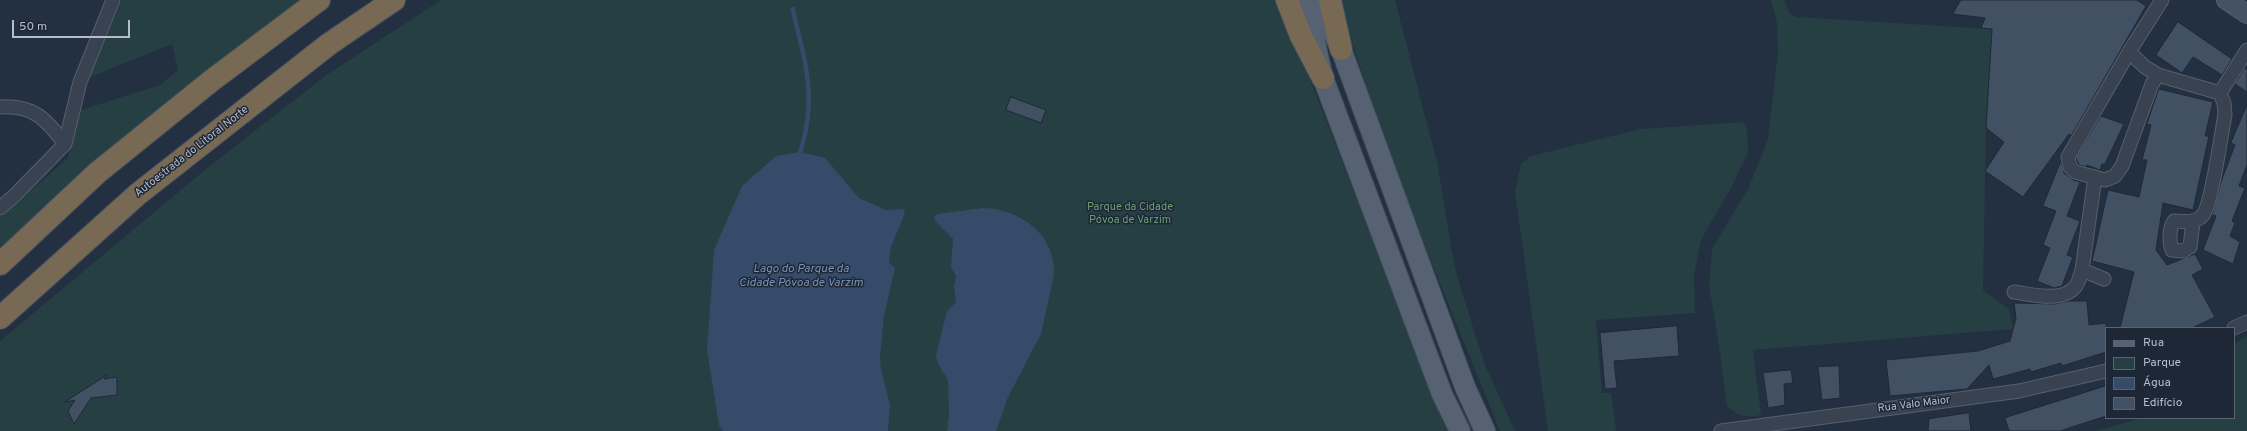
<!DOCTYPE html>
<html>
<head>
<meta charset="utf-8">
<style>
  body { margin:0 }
  #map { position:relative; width:2247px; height:431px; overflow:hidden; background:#233041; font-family:Overpass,sans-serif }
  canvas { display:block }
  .legend { position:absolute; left:2105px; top:327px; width:130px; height:92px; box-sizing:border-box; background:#1d2736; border:1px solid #596372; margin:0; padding:5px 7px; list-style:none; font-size:12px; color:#b4bdcb }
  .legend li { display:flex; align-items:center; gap:8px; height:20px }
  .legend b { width:20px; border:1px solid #596372 }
  .scale { position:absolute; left:12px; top:20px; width:118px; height:18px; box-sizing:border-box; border:2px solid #b4bdcb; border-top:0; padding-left:5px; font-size:12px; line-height:14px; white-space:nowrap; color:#b4bdcb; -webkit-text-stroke:3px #1d2736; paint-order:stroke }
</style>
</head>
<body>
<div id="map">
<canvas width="2247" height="431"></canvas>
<ul class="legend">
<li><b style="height:5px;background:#566171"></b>Rua</li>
<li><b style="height:11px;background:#253f42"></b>Parque</li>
<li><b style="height:11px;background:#364b69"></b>Água</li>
<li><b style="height:11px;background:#425063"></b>Edifício</li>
</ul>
<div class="scale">50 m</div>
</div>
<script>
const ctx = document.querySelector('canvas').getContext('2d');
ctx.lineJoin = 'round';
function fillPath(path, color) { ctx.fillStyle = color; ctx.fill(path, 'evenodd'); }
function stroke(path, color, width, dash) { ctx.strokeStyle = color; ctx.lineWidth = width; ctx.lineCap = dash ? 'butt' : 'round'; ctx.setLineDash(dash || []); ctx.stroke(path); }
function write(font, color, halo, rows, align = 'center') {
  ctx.font = font + ' Overpass,sans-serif'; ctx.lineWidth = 3; ctx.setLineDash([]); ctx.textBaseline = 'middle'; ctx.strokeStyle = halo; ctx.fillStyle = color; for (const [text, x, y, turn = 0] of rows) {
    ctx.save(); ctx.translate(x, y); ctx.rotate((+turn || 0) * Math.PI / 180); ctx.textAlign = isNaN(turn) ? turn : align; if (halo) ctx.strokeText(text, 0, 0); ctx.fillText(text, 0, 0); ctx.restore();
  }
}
fillPath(new Path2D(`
  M 122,0 L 303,0 L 0,261 L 0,217 L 68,158 L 78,111 L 160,85 L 178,70 L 172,44 L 88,78 Z
  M 441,0 L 1279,0 L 1447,431 L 0,431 L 0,341 L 206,169 L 325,76 Z
  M 1340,0 L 1395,0 L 1438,166 L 1451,248 L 1457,276 L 1485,365 L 1515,431 L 1500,431 C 1443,289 1381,148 1340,0 Z
  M 1771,0 L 1784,0 L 1790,14 L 1796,17 L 1992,29 L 1986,128 L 1983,290 L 2009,309 L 2013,329 L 1753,350 L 1761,415 C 1746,418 1738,417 1727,406 L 1719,345 L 1709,285 L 1712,249 L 1749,187 L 1768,139 L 1778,52 L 1777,23 Z
  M 1743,122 L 1747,130 L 1748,152 L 1733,184 L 1701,240 L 1694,276 L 1695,313 L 1596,320 L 1602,393 L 1611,393 L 1616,431 L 1548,431 L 1515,192 L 1521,164 L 1531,156 L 1641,129 Z
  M 2247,336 L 2247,431 L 2095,431 L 2143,418 L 2234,418 L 2234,344 Z`), '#253f42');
fillPath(new Path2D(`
  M 800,152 L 825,158 L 859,198 L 886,210 L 903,209 L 905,213 L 891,247 L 889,263 L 895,268 L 884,316 L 880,356 L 881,369 L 890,405 L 888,431 L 723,431 L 719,425 L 707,350 L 714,250 L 742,186 L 776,156 Z
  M 983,208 C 1021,209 1056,235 1054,275 L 1041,334 L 1008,397 L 996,431 L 947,431 L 949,415 L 948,380 L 938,364 L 936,355 L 947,311 L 956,302 L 954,287 L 956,276 L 951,267 L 953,239 L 935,221 L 934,217 L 937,214 Z`), '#364b69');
stroke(new Path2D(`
  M 793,9 C 796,27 802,44 805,63 C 811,91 810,124 800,152`), '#364b69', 4.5);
const building = new Path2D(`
  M 1961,0 L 2137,0 L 2146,6 L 2070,138 L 2071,135 L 2069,134 L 2023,197 L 1985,171 L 2004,142 L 1986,128 L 1992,29 L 1981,28 L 1985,18 L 1953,14 Z
  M 2178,22 L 2232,59 L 2222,75 L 2193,57 L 2182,73 L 2156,55 Z
  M 2245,68 L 2247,69 L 2247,92 L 2235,84 Z
  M 2159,89 L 2213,102 L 2205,136 L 2209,136 L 2193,210 L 2163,203 L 2156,250 L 2167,265 L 2195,254 L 2203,269 L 2192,275 L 2215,317 L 2192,328 L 2120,328 L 2134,272 L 2092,261 L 2108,190 L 2139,197 L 2147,160 L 2142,160 L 2151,125 L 2147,124 Z
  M 1011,97 L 1046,110 L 1041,123 L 1006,110 Z
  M 2247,105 L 2247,165 L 2239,186 L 2245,188 L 2232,221 L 2235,223 L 2230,236 L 2240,242 L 2233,264 L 2203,250 L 2216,216 L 2212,215 L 2222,179 L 2235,145 L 2231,143 Z
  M 2101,116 L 2124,124 L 2105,164 L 2102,164 L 2100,170 L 2087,165 L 2086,167 L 2079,165 L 2076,158 Z
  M 2061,161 L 2064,173 L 2073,180 L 2080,182 L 2067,216 L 2080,221 L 2067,255 L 2073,257 L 2062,286 L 2054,288 L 2037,281 L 2050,248 L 2043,245 L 2056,211 L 2043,206 Z
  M 2068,301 L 2087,301 L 2089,325 L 2106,323 L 2106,352 L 2062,366 L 2061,363 L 2031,372 L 2030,369 L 1993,379 L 1989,365 L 1967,389 L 1890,396 L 1886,360 L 1978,351 L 2010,341 L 2016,318 L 2014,303 L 2055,304 Z
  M 1677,326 L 1679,356 L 1614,361 L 1617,388 L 1605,389 L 1600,333 Z
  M 1839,366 L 1840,398 L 1822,400 L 1818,367 Z
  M 1791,370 L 1793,383 L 1784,384 L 1785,405 L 1768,408 L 1763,373 Z
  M 107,375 L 104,379 L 117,377 L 117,395 L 91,398 L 74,424 L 68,411 L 75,400 L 65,402 Z
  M 2106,386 L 2106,416 L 2060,431 L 2009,431 L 2005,418 Z
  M 1969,413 L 1971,431 L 1928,431 L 1929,419 Z`);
fillPath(building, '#425063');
stroke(building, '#1f2938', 1);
const street = new Path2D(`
  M 2162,0 L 2129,52 L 2145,67 L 2158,75 L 2220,93
  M 2129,52 L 2068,157 L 2070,167 L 2075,172 L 2105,180 L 2115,176 L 2122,166 L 2152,84 L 2158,75
  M 0,107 C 34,105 46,119 65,144
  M 2095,177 L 2082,270 L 2104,279
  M 0,208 L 14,196 L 65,144 L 80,82 L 113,0
  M 2193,222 L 2190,247 L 2183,251 L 2172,250 C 2169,242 2169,228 2174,221 C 2183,221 2196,224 2203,215 C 2212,203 2221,134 2225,115 L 2224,103 L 2220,93 L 2247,50
  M 2014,292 C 2031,294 2062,303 2075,287 C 2079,283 2080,275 2082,270
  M 2234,328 L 2247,322
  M 1721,431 L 2019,391 L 2106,371`);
const secondary = new Path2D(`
  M 2226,0 L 2247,14`);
const primary = new Path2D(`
  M 1300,0 L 1312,30 L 1323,78 L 1442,394 L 1460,431
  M 1317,0 L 1341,49 L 1465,387 L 1485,431`);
const highway = new Path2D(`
  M 1287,0 L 1301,36 L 1323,78
  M 1330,0 L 1341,49
  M 0,264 L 97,173 L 211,81 L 319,0
  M 0,318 L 138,194 L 329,44 L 394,0`);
stroke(street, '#56606e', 15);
stroke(secondary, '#56606e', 20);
stroke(primary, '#414b5a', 22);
stroke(highway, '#434d5b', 24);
stroke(street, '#384251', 13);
stroke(secondary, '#455164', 18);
stroke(primary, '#566171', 20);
stroke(highway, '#776954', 22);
write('11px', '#b4bdcb', '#1d2736', [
  ["Autoestrada do Litoral Norte",192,152,-38],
  ["Rua Valo Maior",1914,405,-7]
]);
write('11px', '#6a9e75', '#1d2736', [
  ["Parque da Cidade",1130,208],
  ["Póvoa de Varzim",1130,221]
]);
write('italic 12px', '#7a93b4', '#1d2736', [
  ["Lago do Parque da",801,270],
  ["Cidade Póvoa de Varzim",801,284]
]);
</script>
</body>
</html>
